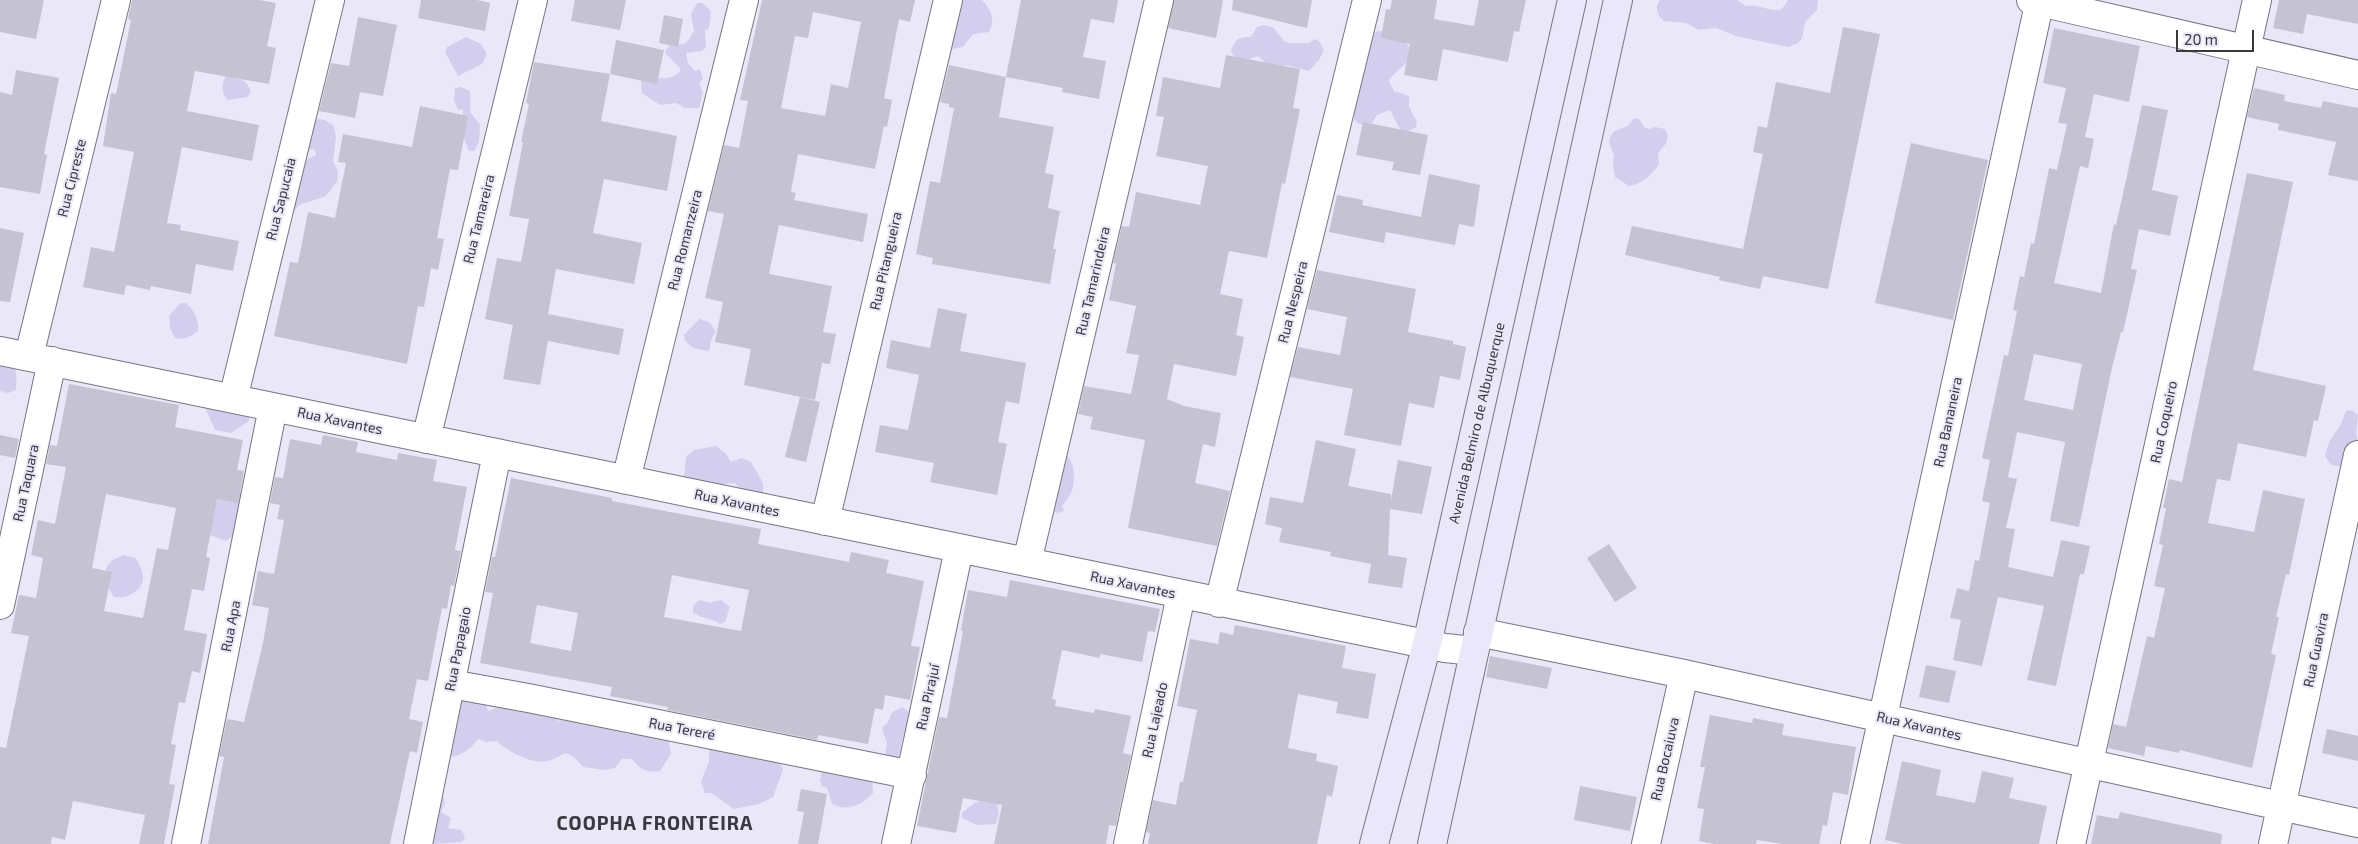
<!DOCTYPE html>
<html>
<head>
<meta charset="utf-8">
<style>
  body { margin:0 }
  #map { position:relative; width:2358px; height:844px; overflow:hidden; background:#eae7f8; font-family:"Exo 2",sans-serif }
  canvas { display:block }
  .scale { position:absolute; left:2176px; top:30px; width:78px; height:22px; box-sizing:border-box; border:2px solid #3a3940; border-top:0; padding-left:6px; font-size:15px; line-height:18px; white-space:nowrap; color:#3a3940; -webkit-text-stroke:4px #eae7f8; paint-order:stroke }
</style>
</head>
<body>
<div id="map">
<canvas width="2358" height="844"></canvas>
<div class="scale">20 m</div>
</div>
<script>
const ctx = document.querySelector('canvas').getContext('2d');
ctx.lineJoin = 'round';
function fillPath(path, color) { ctx.fillStyle = color; ctx.fill(path, 'evenodd'); }
function stroke(path, color, width, dash) { ctx.strokeStyle = color; ctx.lineWidth = width; ctx.lineCap = dash ? 'butt' : 'round'; ctx.setLineDash(dash || []); ctx.stroke(path); }
function write(font, color, halo, rows, align = 'center') {
  ctx.font = font + ' "Exo 2",sans-serif'; ctx.lineWidth = 4; ctx.setLineDash([]); ctx.textBaseline = 'middle'; ctx.strokeStyle = halo; ctx.fillStyle = color; for (const [text, x, y, turn = 0] of rows) {
    ctx.save(); ctx.translate(x, y); ctx.rotate((+turn || 0) * Math.PI / 180); ctx.textAlign = isNaN(turn) ? turn : align; if (halo) ctx.strokeText(text, 0, 0); ctx.fillText(text, 0, 0); ctx.restore();
  }
}
fillPath(new Path2D(`
  M 942,0 L 982,0 C 991,10 996,19 989,32 L 973,34 L 963,47 L 946,50 Z
  M 1660,0 L 1737,0 L 1746,6 C 1759,3 1770,13 1782,9 L 1788,0 L 1818,0 L 1817,10 L 1805,22 L 1802,38 L 1798,43 L 1788,47 L 1736,36 L 1716,28 L 1699,30 L 1686,23 L 1664,21 C 1657,15 1654,8 1660,0 Z
  M 697,3 L 702,3 L 711,11 L 709,28 L 705,31 L 706,47 L 702,51 L 686,53 L 688,63 L 695,71 L 700,69 L 703,79 L 699,83 L 703,93 L 699,108 L 685,108 L 676,103 L 660,105 L 642,93 L 641,81 C 653,73 673,85 681,69 L 665,53 C 669,42 674,46 683,44 C 688,43 691,35 694,31 L 691,14 Z
  M 1264,25 L 1274,28 L 1284,41 L 1289,43 L 1310,43 L 1314,39 L 1319,41 L 1324,50 L 1319,60 L 1309,71 L 1286,65 L 1281,68 L 1265,63 L 1258,56 C 1248,59 1237,66 1231,51 C 1235,39 1239,37 1251,37 L 1257,27 Z
  M 1378,31 C 1388,31 1394,35 1403,41 C 1425,56 1393,71 1389,81 L 1394,91 L 1409,96 L 1409,107 L 1417,122 L 1416,127 L 1406,132 L 1401,131 L 1390,110 L 1377,115 L 1372,123 L 1367,126 C 1348,122 1355,117 1356,104 C 1356,98 1353,93 1353,88 C 1354,76 1367,48 1371,35 Z
  M 466,37 L 481,44 L 487,54 L 482,64 L 458,76 L 445,52 L 447,47 Z
  M 226,76 C 238,76 247,80 251,92 L 247,97 L 228,100 C 221,94 221,84 226,76 Z
  M 461,87 L 470,91 L 470,112 L 480,125 L 479,142 L 474,151 L 469,151 L 460,129 L 463,120 L 463,109 L 458,110 L 454,100 L 455,88 Z
  M 307,118 L 325,120 L 334,126 L 336,137 L 333,161 L 338,171 L 337,182 L 326,196 L 299,205 L 292,213 L 283,172 L 316,155 L 315,150 L 298,148 Z
  M 1634,118 L 1639,119 L 1645,128 L 1650,129 L 1655,127 L 1665,129 C 1671,142 1665,144 1658,153 L 1659,164 C 1652,175 1642,184 1629,186 L 1615,177 L 1613,164 L 1614,156 L 1609,142 C 1612,129 1618,130 1628,126 Z
  M 180,303 L 186,303 C 194,309 199,321 198,331 C 190,337 184,340 175,338 L 170,328 L 169,316 Z
  M 699,319 L 709,322 L 716,331 L 711,340 L 709,351 L 693,348 L 685,341 L 684,335 Z
  M 0,354 C 18,365 17,371 16,390 L 8,393 L 0,391 Z
  M 248,399 L 249,421 L 231,433 L 215,430 L 204,405 Z
  M 2351,410 L 2358,415 L 2356,433 L 2358,442 L 2344,467 L 2331,465 L 2325,456 L 2330,440 L 2340,426 L 2346,411 Z
  M 716,446 L 725,453 L 731,462 L 741,458 L 751,462 L 763,483 L 763,494 L 748,500 L 735,483 L 724,484 L 714,490 L 684,477 L 686,457 L 694,450 Z
  M 1066,454 C 1075,462 1076,481 1071,493 C 1069,498 1065,501 1062,506 L 1064,511 L 1056,513 L 1052,509 Z
  M 237,491 L 243,493 L 239,531 L 226,541 L 210,535 L 207,524 L 213,502 Z
  M 124,555 L 135,558 C 142,568 147,577 139,589 C 130,595 123,600 113,596 C 102,576 101,562 124,555 Z
  M 699,600 L 710,603 L 721,600 L 730,607 L 725,622 L 720,624 C 712,618 703,619 693,613 L 693,606 Z
  M 439,692 L 485,701 L 488,711 L 509,704 L 542,709 L 559,721 L 581,714 L 611,724 L 629,735 L 635,725 L 665,722 L 671,754 L 660,771 C 647,773 641,770 632,759 L 622,759 L 615,768 L 605,770 L 583,767 L 575,758 L 566,753 C 560,755 554,760 547,761 C 533,765 507,751 497,741 L 487,742 L 478,739 C 469,752 457,757 442,759 Z
  M 902,707 L 908,711 C 914,726 904,729 902,741 C 900,749 901,754 896,761 L 885,757 L 887,743 L 882,728 L 888,722 L 892,712 Z
  M 709,737 L 779,759 L 783,770 L 773,797 L 759,804 L 734,809 L 711,793 L 705,793 L 701,782 L 709,761 Z
  M 863,761 L 872,782 L 873,793 C 863,805 847,812 832,804 L 827,788 L 822,786 L 820,780 L 822,769 Z
  M 441,792 L 445,802 L 441,812 L 451,818 L 448,828 L 462,830 L 465,838 L 462,842 L 432,844 Z
  M 995,797 L 999,813 L 996,824 L 977,825 L 962,818 L 962,813 L 974,803 Z`), '#d4ceee');
fillPath(new Path2D(`
  M 0,0 L 44,0 L 36,39 L 0,32 Z
  M 132,0 L 259,0 L 276,3 L 267,46 L 276,48 L 269,84 L 195,71 L 187,111 L 259,125 L 252,161 L 182,147 L 167,223 L 181,225 L 180,230 L 239,241 L 233,271 L 196,264 L 191,294 L 151,286 L 150,290 L 126,285 L 124,295 L 83,287 L 91,247 L 114,252 L 134,152 L 103,146 L 111,93 L 116,94 L 131,20 L 128,19 Z
  M 421,0 L 477,0 L 490,3 L 485,31 L 418,18 Z
  M 575,0 L 626,0 L 620,30 L 571,21 Z
  M 762,0 L 915,0 L 910,22 L 899,19 L 884,98 L 892,100 L 887,127 L 884,126 L 875,169 L 798,154 L 791,192 L 796,193 L 794,200 L 868,214 L 863,242 L 779,225 L 769,274 L 832,286 L 823,332 L 836,334 L 830,364 L 822,363 L 815,400 L 744,385 L 751,349 L 715,342 L 723,302 L 705,298 L 724,214 L 708,211 L 724,145 L 739,148 L 748,101 L 740,100 ZM 813,12 L 861,22 L 848,88 L 831,84 L 825,116 L 781,108 L 795,36 L 808,38 Z
  M 1021,0 L 1118,0 L 1114,23 L 1091,19 L 1083,57 L 1106,61 L 1099,99 L 1062,92 L 1063,88 L 1006,77 Z
  M 1174,0 L 1223,0 L 1216,38 L 1168,28 Z
  M 1233,0 L 1312,0 L 1307,28 L 1232,10 Z
  M 1392,0 L 1437,0 L 1434,19 L 1474,26 L 1479,0 L 1526,0 L 1519,32 L 1514,31 L 1508,62 L 1443,49 L 1437,81 L 1404,75 L 1410,44 L 1381,38 L 1386,9 L 1390,10 Z
  M 2279,0 L 2358,0 L 2358,24 L 2307,14 L 2303,34 L 2273,28 Z
  M 664,15 L 683,19 L 678,47 L 659,43 Z
  M 358,17 L 397,25 L 383,96 L 360,92 L 355,118 L 319,111 L 331,63 L 349,66 Z
  M 1843,27 L 1880,34 L 1828,289 L 1763,276 L 1760,289 L 1719,280 L 1720,277 L 1625,255 L 1632,226 L 1743,249 L 1763,154 L 1753,152 L 1758,126 L 1767,128 L 1776,82 L 1830,93 Z
  M 2054,28 L 2140,46 L 2129,102 L 2094,94 L 2085,137 L 2094,139 L 2088,168 L 2080,166 L 2054,283 L 2101,293 L 2114,224 L 2116,225 L 2125,185 L 2142,105 L 2168,110 L 2152,190 L 2178,196 L 2170,236 L 2139,229 L 2131,269 L 2137,270 L 2123,332 L 2121,332 L 2111,372 L 2079,527 L 2050,521 L 2065,442 L 2017,432 L 2008,477 L 2017,479 L 2006,528 L 2015,529 L 2008,567 L 2053,577 L 2061,540 L 2090,546 L 2084,574 L 2080,574 L 2056,686 L 2027,680 L 2044,606 L 1998,597 L 1982,666 L 1953,660 L 1961,620 L 1950,618 L 1957,588 L 1969,591 L 1975,560 L 1979,561 L 1990,503 L 1982,501 L 1990,460 L 1982,458 L 2004,355 L 2008,356 L 2017,311 L 2013,310 L 2020,276 L 2024,277 L 2031,243 L 2034,244 L 2049,168 L 2057,170 L 2067,124 L 2058,123 L 2066,88 L 2043,83 ZM 2034,354 L 2082,364 L 2073,410 L 2024,400 Z
  M 616,40 L 664,50 L 657,84 L 610,74 Z
  M 1226,55 L 1300,69 L 1293,108 L 1300,109 L 1285,184 L 1282,183 L 1267,258 L 1229,251 L 1220,294 L 1243,299 L 1236,335 L 1244,337 L 1236,376 L 1174,364 L 1167,399 L 1184,406 L 1221,413 L 1215,447 L 1203,444 L 1195,483 L 1230,491 L 1217,546 L 1128,528 L 1145,440 L 1090,429 L 1093,417 L 1078,414 L 1084,386 L 1131,394 L 1139,355 L 1126,353 L 1136,306 L 1109,300 L 1116,264 L 1113,263 L 1122,226 L 1129,227 L 1136,192 L 1200,205 L 1208,166 L 1156,156 L 1164,117 L 1156,116 L 1163,77 L 1220,88 Z
  M 534,62 L 610,74 L 601,121 L 677,136 L 667,191 L 604,179 L 593,233 L 642,243 L 634,284 L 556,269 L 548,314 L 624,329 L 619,355 L 548,341 L 540,385 L 503,379 L 513,325 L 485,319 L 497,258 L 521,262 L 529,219 L 509,216 L 523,142 L 521,142 L 529,104 L 526,103 Z
  M 949,65 L 1006,77 L 999,117 L 1054,127 L 1045,173 L 1054,175 L 1048,208 L 1060,211 L 1053,249 L 1056,249 L 1050,284 L 932,264 L 933,258 L 916,254 L 930,181 L 940,183 L 954,108 L 949,107 L 949,104 L 940,102 Z
  M 16,70 L 59,78 L 44,154 L 47,155 L 40,194 L 0,187 L 0,92 L 12,95 Z
  M 2254,88 L 2285,95 L 2284,101 L 2321,108 L 2323,101 L 2358,108 L 2358,181 L 2328,175 L 2336,142 L 2278,130 L 2279,124 L 2247,117 Z
  M 420,106 L 468,116 L 458,170 L 450,169 L 437,238 L 444,239 L 438,270 L 431,268 L 424,307 L 418,306 L 407,364 L 274,336 L 290,262 L 298,263 L 308,212 L 335,218 L 346,163 L 338,162 L 343,134 L 412,147 Z
  M 1363,122 L 1428,135 L 1420,175 L 1392,170 L 1394,162 L 1356,155 Z
  M 1911,143 L 1988,160 L 1953,320 L 1875,303 Z
  M 2247,173 L 2293,182 L 2253,370 L 2326,386 L 2318,421 L 2314,420 L 2306,457 L 2238,443 L 2230,481 L 2217,479 L 2208,523 L 2254,532 L 2263,490 L 2305,499 L 2289,575 L 2286,574 L 2276,617 L 2279,617 L 2271,654 L 2276,655 L 2252,768 L 2180,750 L 2179,753 L 2146,746 L 2144,756 L 2108,748 L 2113,724 L 2126,727 L 2147,636 L 2154,638 L 2165,588 L 2154,586 L 2163,545 L 2159,544 L 2166,508 L 2163,508 L 2169,479 L 2182,482 Z
  M 1429,174 L 1480,185 L 1474,227 L 1459,224 L 1455,245 L 1386,232 L 1384,243 L 1329,232 L 1337,195 L 1363,200 L 1362,205 L 1421,217 Z
  M 0,228 L 24,233 L 10,302 L 0,301 Z
  M 1317,270 L 1416,289 L 1408,332 L 1453,341 L 1453,344 L 1466,347 L 1460,380 L 1440,376 L 1434,408 L 1409,403 L 1401,446 L 1344,435 L 1353,389 L 1290,377 L 1298,347 L 1340,355 L 1347,317 L 1307,309 Z
  M 938,308 L 967,314 L 960,351 L 1026,363 L 1019,404 L 1006,401 L 998,442 L 1007,444 L 997,495 L 930,482 L 934,463 L 875,452 L 880,425 L 908,430 L 919,375 L 886,368 L 891,340 L 930,348 Z
  M 69,384 L 179,405 L 175,427 L 243,440 L 237,470 L 244,471 L 238,503 L 217,499 L 206,557 L 210,558 L 204,591 L 192,589 L 184,630 L 207,634 L 200,673 L 192,671 L 185,703 L 179,702 L 171,744 L 176,745 L 169,784 L 175,785 L 164,844 L 139,844 L 145,815 L 73,801 L 65,840 L 52,837 L 51,844 L 0,844 L 0,747 L 6,748 L 29,636 L 11,633 L 19,595 L 36,598 L 43,558 L 31,555 L 38,520 L 55,524 L 66,467 L 46,464 L 50,445 L 57,446 ZM 106,494 L 176,508 L 168,550 L 157,548 L 143,618 L 104,611 L 112,572 L 92,568 Z
  M 800,397 L 820,402 L 806,462 L 785,457 Z
  M 0,435 L 19,439 L 15,458 L 0,455 Z
  M 323,435 L 358,442 L 356,452 L 397,460 L 398,453 L 437,460 L 433,481 L 467,487 L 455,550 L 461,551 L 454,586 L 451,585 L 447,609 L 442,608 L 428,681 L 417,679 L 409,719 L 423,722 L 417,753 L 410,751 L 390,844 L 208,844 L 224,757 L 219,756 L 227,719 L 244,722 L 263,643 L 269,608 L 252,605 L 258,571 L 274,574 L 284,520 L 277,519 L 280,505 L 270,503 L 275,477 L 283,478 L 290,439 L 321,445 Z
  M 1316,440 L 1356,449 L 1348,486 L 1391,494 L 1391,500 L 1398,460 L 1432,467 L 1422,514 L 1390,509 L 1388,555 L 1407,558 L 1402,588 L 1368,583 L 1371,564 L 1330,556 L 1331,552 L 1279,542 L 1282,528 L 1265,524 L 1270,497 L 1303,503 Z
  M 511,478 L 612,498 L 612,501 L 761,529 L 758,544 L 849,562 L 851,552 L 889,560 L 886,573 L 924,581 L 911,646 L 920,647 L 910,700 L 885,695 L 883,710 L 875,708 L 868,744 L 818,735 L 817,740 L 667,710 L 668,707 L 610,696 L 612,687 L 480,663 L 493,593 L 485,592 L 492,557 L 495,557 ZM 672,575 L 749,590 L 741,631 L 664,617 ZM 537,605 L 578,613 L 571,651 L 530,643 Z
  M 1609,544 L 1637,588 L 1615,602 L 1587,558 Z
  M 1010,580 L 1160,609 L 1155,632 L 1148,631 L 1142,662 L 1100,654 L 1100,658 L 1062,650 L 1052,699 L 1056,700 L 1055,706 L 1094,713 L 1095,709 L 1131,716 L 1123,753 L 1131,755 L 1116,826 L 1109,825 L 1106,844 L 994,844 L 1002,805 L 963,798 L 956,833 L 917,826 L 939,717 L 947,718 L 963,631 L 961,630 L 968,590 L 1007,597 Z
  M 1235,625 L 1346,646 L 1342,668 L 1376,674 L 1368,719 L 1336,713 L 1338,702 L 1298,694 L 1288,748 L 1317,754 L 1316,761 L 1338,766 L 1332,797 L 1327,795 L 1317,844 L 1148,844 L 1150,833 L 1146,832 L 1153,800 L 1176,805 L 1180,782 L 1183,782 L 1197,710 L 1177,706 L 1190,639 L 1218,644 L 1220,632 L 1233,635 Z
  M 1490,656 L 1552,668 L 1547,689 L 1486,677 Z
  M 1926,665 L 1956,671 L 1949,703 L 1919,697 Z
  M 1710,715 L 1752,723 L 1753,718 L 1784,724 L 1782,735 L 1856,747 L 1848,795 L 1833,792 L 1827,826 L 1823,825 L 1819,844 L 1782,844 L 1757,840 L 1756,844 L 1714,844 L 1699,841 L 1704,809 L 1697,808 L 1705,767 L 1700,767 Z
  M 2327,729 L 2358,736 L 2358,761 L 2322,753 Z
  M 1902,761 L 1941,770 L 1936,795 L 1975,803 L 1982,771 L 2014,778 L 2009,798 L 2047,806 L 2039,844 L 1903,844 L 1885,840 Z
  M 1580,786 L 1637,797 L 1630,831 L 1574,820 Z
  M 801,789 L 827,794 L 818,844 L 798,844 L 804,812 L 797,811 Z
  M 2120,812 L 2222,834 L 2221,844 L 2091,844 L 2097,815 L 2118,819 Z`), '#c5c2d2');
const minor = new Path2D(`
  M 2031,0 L 2358,75
  M 0,351 L 1445,648 L 1474,651
  M 29,356 L 116,0
  M 233,399 L 330,0
  M 426,439 L 533,0
  M 626,480 L 744,0
  M 825,521 L 948,0
  M 1027,562 L 1159,0
  M 1219,603 L 1367,0
  M 0,605 L 52,361
  M 1478,632 L 1684,674 L 2358,823
  M 451,684 L 528,698 L 912,775
  M 186,844 L 273,407
  M 418,844 L 497,453
  M 896,844 L 959,549
  M 1128,844 L 1181,595
  M 1646,844 L 1684,674
  M 1855,844 L 2040,0
  M 2071,844 L 2257,0
  M 2273,844 L 2358,455`);
const secondary = new Path2D(`
  M 1374,844 L 1427,644 L 1572,0
  M 1432,844 L 1618,0`);
stroke(minor, '#787584', 30);
stroke(secondary, '#787584', 30);
stroke(minor, '#fff', 28);
stroke(secondary, '#ebe7fa', 28);
write('14px', '#3a3940', '#eae7f8', [
  ["Rua Cipreste",72,178,-76],
  ["Rua Sapucaia",281,199,-76],
  ["Rua Tamareira",479,219,-76],
  ["Rua Romanzeira",685,240,-76],
  ["Rua Pitangueira",886,261,-77],
  ["Rua Tamarindeira",1093,281,-77],
  ["Rua Nespeira",1293,302,-76],
  ["Rua Xavantes",340,421,12],
  ["Rua Bananeira",1948,422,-78],
  ["Rua Coqueiro",2164,422,-78],
  ["Avenida Belmiro de Albuquerque",1477,423,-77],
  ["Rua Taquara",26,483,-78],
  ["Rua Xavantes",737,503,12],
  ["Rua Xavantes",1133,585,12],
  ["Rua Apa",231,626,-79],
  ["Rua Papagaio",458,649,-79],
  ["Rua Guavira",2316,650,-78],
  ["Rua Pirajuí",928,697,-78],
  ["Rua Lajeado",1155,720,-78],
  ["Rua Xavantes",1919,726,13],
  ["Rua Tereré",682,729,11],
  ["Rua Bocaiuva",1665,759,-77]
]);
ctx.letterSpacing = '1px';
write('bold 19px', '#3a3940', '#eae7f8', [
  ["COOPHA FRONTEIRA",655,824]
]);
ctx.letterSpacing = '0px';
</script>
</body>
</html>
